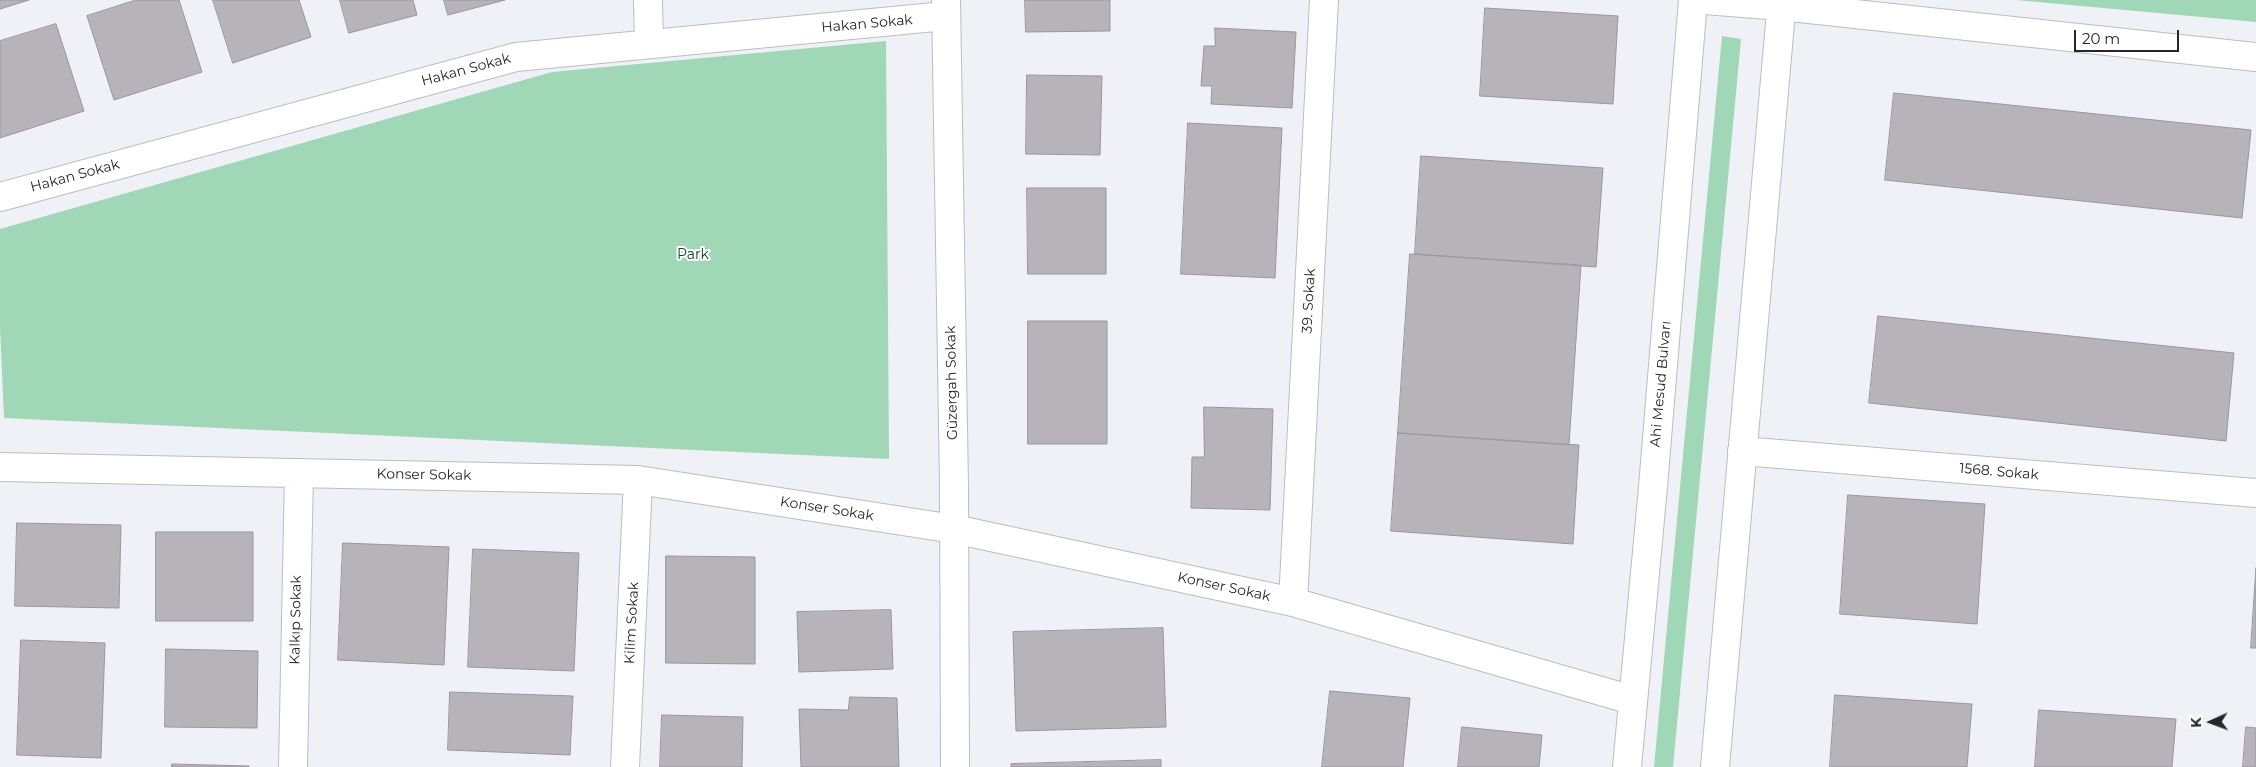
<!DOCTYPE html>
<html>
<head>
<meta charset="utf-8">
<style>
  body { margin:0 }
  #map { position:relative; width:2256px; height:767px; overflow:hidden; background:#f0f0f7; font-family:Montserrat,sans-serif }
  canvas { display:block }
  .north { position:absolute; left:2186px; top:697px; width:50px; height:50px; -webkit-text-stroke:4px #fff; paint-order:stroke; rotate:268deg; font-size:14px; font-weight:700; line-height:20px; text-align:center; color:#262629 }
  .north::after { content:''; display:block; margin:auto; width:18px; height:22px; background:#262629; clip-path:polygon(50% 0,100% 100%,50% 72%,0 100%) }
  .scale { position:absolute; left:2074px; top:30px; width:105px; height:22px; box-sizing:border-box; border:2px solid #262629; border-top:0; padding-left:6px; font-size:15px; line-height:18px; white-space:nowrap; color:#262629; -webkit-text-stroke:4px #fff; paint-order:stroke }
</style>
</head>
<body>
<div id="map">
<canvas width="2256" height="767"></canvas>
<div class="north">K</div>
<div class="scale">20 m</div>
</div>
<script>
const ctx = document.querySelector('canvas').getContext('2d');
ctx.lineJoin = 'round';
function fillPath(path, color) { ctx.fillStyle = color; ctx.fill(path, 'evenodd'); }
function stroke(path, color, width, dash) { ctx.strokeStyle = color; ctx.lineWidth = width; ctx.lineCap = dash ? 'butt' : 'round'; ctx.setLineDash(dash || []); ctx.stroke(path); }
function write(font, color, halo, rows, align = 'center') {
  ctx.font = font + ' Montserrat,sans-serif'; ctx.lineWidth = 4; ctx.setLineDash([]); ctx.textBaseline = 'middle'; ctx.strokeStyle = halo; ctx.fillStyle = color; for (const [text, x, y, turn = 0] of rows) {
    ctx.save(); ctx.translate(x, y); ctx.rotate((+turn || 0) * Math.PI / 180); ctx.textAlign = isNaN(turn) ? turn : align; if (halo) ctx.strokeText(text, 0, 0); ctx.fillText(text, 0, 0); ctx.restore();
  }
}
fillPath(new Path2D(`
  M 2016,0 L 2256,0 L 2256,22 Z
  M 1722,36 L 1741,39 L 1673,767 L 1654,767 Z
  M 886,41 L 889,459 L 4,418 L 0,327 L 0,229 L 552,72 Z`), '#a0d7b6');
const building = new Path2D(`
  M 0,0 L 29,0 L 0,9 Z
  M 136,0 L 179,0 L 202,72 L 114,100 L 87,16 Z
  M 213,0 L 299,0 L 311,37 L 233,63 Z
  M 340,0 L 413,0 L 417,15 L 349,33 Z
  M 444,0 L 505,0 L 448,15 Z
  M 1025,0 L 1110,0 L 1110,31 L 1026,32 Z
  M 1485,8 L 1618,16 L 1613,104 L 1480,96 Z
  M 56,24 L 84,111 L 0,138 L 0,41 Z
  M 1215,28 L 1296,32 L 1292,108 L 1211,104 L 1212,86 L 1201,86 L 1204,46 L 1215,46 Z
  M 1027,75 L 1102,76 L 1100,155 L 1026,154 Z
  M 1894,93 L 2251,130 L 2242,218 L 1885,180 Z
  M 1188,123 L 1282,128 L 1275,278 L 1181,274 Z
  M 1421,156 L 1603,168 L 1596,267 L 1415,254 Z
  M 1027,188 L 1106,188 L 1106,274 L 1028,274 Z
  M 1410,254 L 1581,265 L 1569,445 L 1398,433 Z
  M 1878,316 L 2234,353 L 2226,441 L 1869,403 Z
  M 1028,321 L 1107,321 L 1107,444 L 1028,444 Z
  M 1204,407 L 1273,409 L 1270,510 L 1191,508 L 1192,457 L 1204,457 Z
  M 1398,433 L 1579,445 L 1573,544 L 1391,531 Z
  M 1848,495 L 1985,504 L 1977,624 L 1840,614 Z
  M 17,523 L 121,525 L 119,608 L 15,606 Z
  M 156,532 L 253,532 L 253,621 L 156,621 Z
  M 343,543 L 449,547 L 444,665 L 338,660 Z
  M 473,549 L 579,553 L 574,671 L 468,667 Z
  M 666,556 L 755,557 L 755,664 L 666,663 Z
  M 2256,568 L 2256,648 L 2251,648 Z
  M 891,610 L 893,669 L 799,672 L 797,612 Z
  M 1163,628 L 1166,727 L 1016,731 L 1013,632 Z
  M 21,640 L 105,643 L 101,758 L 17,755 Z
  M 166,649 L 258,651 L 257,728 L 165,727 Z
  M 1330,691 L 1410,698 L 1403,767 L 1322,767 Z
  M 450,692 L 573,696 L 570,755 L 448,750 Z
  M 1835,695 L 1972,704 L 1967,767 L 1830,767 Z
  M 850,697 L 897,698 L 899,767 L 801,767 L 799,709 L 848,710 Z
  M 2039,710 L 2176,719 L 2172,767 L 2035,767 Z
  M 662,715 L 743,717 L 742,767 L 660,767 Z
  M 1462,727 L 1542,735 L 1539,767 L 1458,767 Z
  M 2246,727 L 2256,728 L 2256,767 L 2243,767 Z
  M 1161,760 L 1161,767 L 1011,767 L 1011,764 Z
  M 172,764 L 249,766 L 249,767 L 172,767 Z`);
fillPath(building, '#b6b3b9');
stroke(building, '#99979d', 1);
const minor = new Path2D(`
  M 648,0 L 649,44
  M 946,0 L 954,486 L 955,767
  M 1705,0 L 1781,6 L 2256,57
  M 0,197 L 516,57 L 945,16
  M 1742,451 L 2256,493
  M 0,467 L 638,480 L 954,529 L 1293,602 L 1632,700
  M 1293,602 L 1324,0
  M 293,767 L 299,473
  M 625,767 L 638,480`);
const major = new Path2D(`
  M 1627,767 L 1653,487 L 1693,0
  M 1715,767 L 1782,0`);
stroke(minor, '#bcbcc3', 30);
stroke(major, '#bcbcc3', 30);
stroke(minor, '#fff', 28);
stroke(major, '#fff', 28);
write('14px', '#262629', '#fff', [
  ["Hakan Sokak",867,24,-5],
  ["Hakan Sokak",466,70,-15],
  ["Hakan Sokak",75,176,-15],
  ["39. Sokak",1309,301,-87],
  ["Güzergah Sokak",952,383,-91],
  ["Ahi Mesud Bulvarı",1661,384,-85],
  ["1568. Sokak",1999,472,5],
  ["Konser Sokak",424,475,1],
  ["Konser Sokak",827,509,9],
  ["Konser Sokak",1224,587,12],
  ["Kalkıp Sokak",296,620,-89],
  ["Kilim Sokak",632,623,-87]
]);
write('14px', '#103d26', '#fff', [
  ["Park",693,255]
]);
</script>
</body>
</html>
